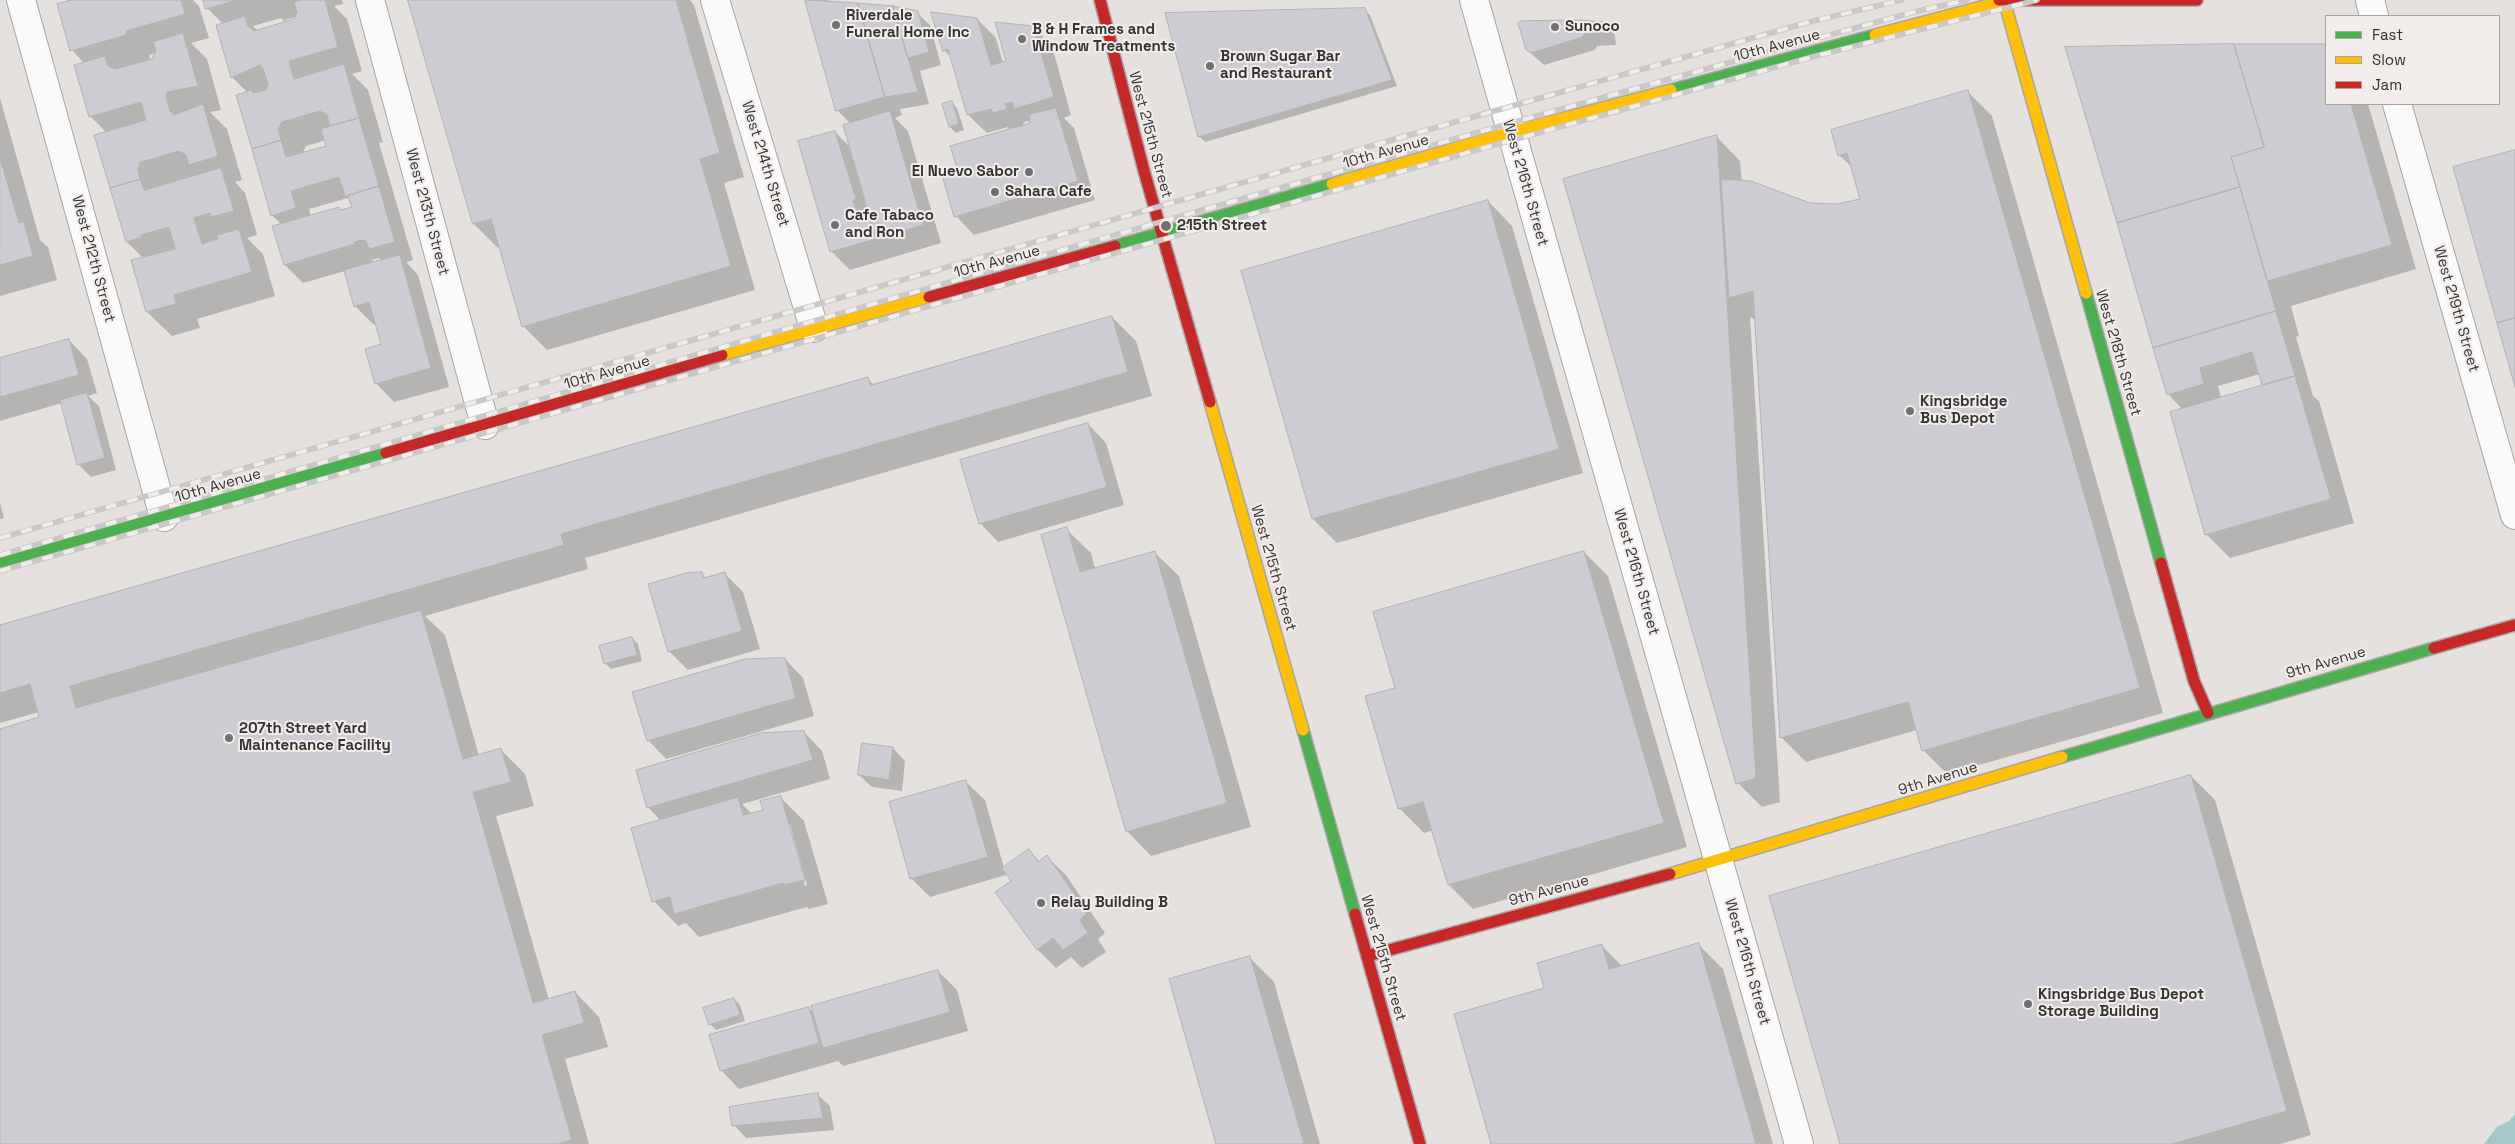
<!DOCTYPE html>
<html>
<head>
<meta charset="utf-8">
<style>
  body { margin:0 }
  #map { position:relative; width:2515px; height:1144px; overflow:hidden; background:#e4e1df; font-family:"Space Grotesk",sans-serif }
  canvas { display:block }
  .legend { position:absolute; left:2325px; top:15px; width:175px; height:90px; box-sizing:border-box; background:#f2edeb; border:1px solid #a6a3a1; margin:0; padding:6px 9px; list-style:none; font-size:15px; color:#353332 }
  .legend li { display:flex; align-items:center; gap:10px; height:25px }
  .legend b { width:25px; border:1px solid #a6a3a1 }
</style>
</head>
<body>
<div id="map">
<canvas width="2515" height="1144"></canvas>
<ul class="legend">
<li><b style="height:6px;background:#4caf50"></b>Fast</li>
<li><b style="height:6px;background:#ffc107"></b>Slow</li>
<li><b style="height:6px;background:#c62828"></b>Jam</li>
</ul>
</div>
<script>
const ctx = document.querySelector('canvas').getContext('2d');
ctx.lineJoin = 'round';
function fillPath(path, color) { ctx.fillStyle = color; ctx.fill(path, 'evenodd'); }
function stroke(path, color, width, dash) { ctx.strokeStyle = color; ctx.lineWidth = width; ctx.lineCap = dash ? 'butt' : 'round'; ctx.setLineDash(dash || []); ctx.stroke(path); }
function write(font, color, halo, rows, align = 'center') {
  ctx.font = font + ' "Space Grotesk",sans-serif'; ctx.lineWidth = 4; ctx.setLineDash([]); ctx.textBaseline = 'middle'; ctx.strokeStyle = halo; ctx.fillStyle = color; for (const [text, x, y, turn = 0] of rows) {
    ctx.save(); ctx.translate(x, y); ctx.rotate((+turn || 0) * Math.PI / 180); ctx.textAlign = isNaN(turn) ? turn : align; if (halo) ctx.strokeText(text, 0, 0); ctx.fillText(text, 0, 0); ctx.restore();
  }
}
fillPath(new Path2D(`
  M 2515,1114 L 2515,1144 L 2484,1144 L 2497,1127 L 2509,1121 Z`), '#a4c7c9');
fillPath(new Path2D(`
  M 67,0 L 193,0 L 199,6 L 209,38 L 191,43 L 207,59 L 221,110 L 210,112 L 227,129 L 242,180 L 235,182 L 245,193 L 257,235 L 247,238 L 263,254 L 275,296 L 197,319 L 200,328 L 172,336 L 147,312 L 132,261 L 143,258 L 127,242 L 107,133 L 90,116 L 84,63 L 72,50 L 69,2 ZM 157,53 L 153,60 L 150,60 L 149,55 Z
  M 205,0 L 342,0 L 343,4 L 334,6 L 347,19 L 362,71 L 352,74 L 368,90 L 383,142 L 379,143 L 413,260 L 406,262 L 418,275 L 449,387 L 394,402 L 376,383 L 382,345 L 376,324 L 374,325 L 355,306 L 345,271 L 303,283 L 285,265 L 282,225 L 272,215 L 248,93 L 232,77 L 223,24 L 207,8 ZM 296,17 L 295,20 L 286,23 L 285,20 ZM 281,18 L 286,23 L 258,31 L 253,26 ZM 326,140 L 328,147 L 302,154 L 306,146 ZM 348,198 L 353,208 L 341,211 L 339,209 L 311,217 L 309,209 ZM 379,258 L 382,261 L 373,264 L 372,260 Z
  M 409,0 L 690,0 L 694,5 L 744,177 L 724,183 L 755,290 L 547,350 L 523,326 L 500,247 L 498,248 L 474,224 Z
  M 806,0 L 826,0 L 917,13 L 930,25 L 941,65 L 920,71 L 929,104 L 900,109 L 902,115 L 895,118 L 908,131 L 941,243 L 850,270 L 831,251 L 835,132 L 851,148 L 851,124 L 837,110 Z
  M 1364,9 L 1370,15 L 1397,86 L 1205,142 L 1199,136 Z
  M 977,19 L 996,38 L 1003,63 L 1008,62 L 1033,27 L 1052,46 L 1071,115 L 1064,118 L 1074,128 L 1095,200 L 974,235 L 956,216 L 959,171 L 1011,130 L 1008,127 L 987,133 L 968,115 L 952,58 L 944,50 ZM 1028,121 L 1031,124 L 1024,126 L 1023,123 Z
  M 1603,23 L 1615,35 L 1616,45 L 1597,46 L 1595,50 L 1544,65 L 1527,50 Z
  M 2326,45 L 2326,104 L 2368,104 L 2416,269 L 2291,306 L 2299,336 L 2296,337 L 2313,396 L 2319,401 L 2354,523 L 2230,558 L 2206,534 L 2183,410 L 2168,394 L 2067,48 ZM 2260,374 L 2264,386 L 2221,398 L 2218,386 Z
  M 1968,92 L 1992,116 L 2163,713 L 1947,774 L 1923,750 L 1917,730 L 1806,762 L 1782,738 L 1757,321 L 1750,317 L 1780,802 L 1762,807 L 1738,783 L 1716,136 L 1740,161 L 1742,182 L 1810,204 L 1837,206 L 1861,200 L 1853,168 L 1839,155 Z
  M 0,98 L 40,240 L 48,247 L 57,280 L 0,296 Z
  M 951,102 L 957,108 L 964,130 L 956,133 L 950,127 L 943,105 Z
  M 1488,201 L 1512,226 L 1583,473 L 1337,543 L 1313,519 Z
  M 1112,317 L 1136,341 L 1152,396 L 585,558 L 588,569 L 425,616 L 445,635 L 479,756 L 501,750 L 525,774 L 534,806 L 496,816 L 549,1000 L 575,992 L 599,1017 L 608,1047 L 565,1059 L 589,1144 L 0,1144 L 0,730 L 40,718 L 39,712 L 0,723 L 0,626 L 868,379 L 874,385 Z
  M 69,340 L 87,359 L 97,393 L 88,396 L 99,406 L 116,470 L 91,477 L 79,465 L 62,403 L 0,421 L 0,360 Z
  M 1088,424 L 1106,443 L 1124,505 L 998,542 L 980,523 Z
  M 0,503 L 4,518 L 0,519 Z
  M 1066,529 L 1091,553 L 1095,569 L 1154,552 L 1179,576 L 1251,827 L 1151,856 L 1127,831 Z
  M 1584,552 L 1608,576 L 1687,847 L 1473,909 L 1449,885 L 1433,830 L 1424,833 L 1400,809 L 1367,697 L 1397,689 Z
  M 701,573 L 707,579 L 725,574 L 743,592 L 760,649 L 688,670 L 669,651 Z
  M 632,638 L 638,644 L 642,661 L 611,669 L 605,663 Z
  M 785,659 L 803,678 L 814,716 L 666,759 L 648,740 Z
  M 804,732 L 822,751 L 830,779 L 742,804 L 752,814 L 764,811 L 780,797 L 804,821 L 828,904 L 809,909 L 807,907 L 699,937 L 686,923 L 678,926 L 654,901 L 661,821 L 648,807 ZM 787,824 L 790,824 L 807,885 L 805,886 Z
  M 893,748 L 905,761 L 902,791 L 872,787 L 859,775 Z
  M 2191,776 L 2215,800 L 2311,1135 L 2280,1144 L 1841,1144 Z
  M 966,782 L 985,800 L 1004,868 L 1029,851 L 1040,862 L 1047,857 L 1066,875 L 1105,933 L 1098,939 L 1106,952 L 1082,968 L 1071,957 L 1056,968 L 1038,950 L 997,893 L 1013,881 L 1004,870 L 1006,875 L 930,897 L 911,878 Z
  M 1601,945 L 1623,967 L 1699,945 L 1723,969 L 1773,1144 L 1492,1144 L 1546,989 Z
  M 1250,958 L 1274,982 L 1320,1144 L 1217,1144 Z
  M 938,971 L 957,990 L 968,1031 L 843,1066 L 838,1061 L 739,1089 L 721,1070 L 809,1008 L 814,1013 Z
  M 734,999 L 740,1005 L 745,1021 L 716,1030 L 710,1024 Z
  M 817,1094 L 830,1106 L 834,1130 L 746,1138 L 734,1125 Z`), '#0003');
const building = new Path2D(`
  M 72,0 L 181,0 L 185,14 L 126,31 L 127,35 L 70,51 L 57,4 Z
  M 203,0 L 237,0 L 206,9 Z
  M 302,0 L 325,0 L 338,47 L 289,61 L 294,79 L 344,64 L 359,118 L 330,126 L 327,115 L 320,111 L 282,122 L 278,130 L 281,140 L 252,149 L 236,95 L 252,90 L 253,93 L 266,90 L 268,83 L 263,69 L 260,65 L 231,78 L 216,25 L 245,16 L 248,26 L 254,31 L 294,19 L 297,12 L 294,2 Z
  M 408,0 L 676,0 L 720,153 L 700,159 L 731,266 L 522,327 L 491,219 L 473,224 Z
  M 805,0 L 858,3 L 885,97 L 836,111 Z
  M 858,3 L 893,6 L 918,92 L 885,97 Z
  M 893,6 L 918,11 L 929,52 L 908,58 Z
  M 1365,8 L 1392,80 L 1198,137 L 1165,13 Z
  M 931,12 L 977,18 L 991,65 L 1006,61 L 995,22 L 1033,26 L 1054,97 L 1014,109 L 1012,102 L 1005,104 L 1007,109 L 993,113 L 991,109 L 967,115 L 948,49 L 943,51 Z
  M 1580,20 L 1603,22 L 1604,33 L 1584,34 L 1583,37 L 1531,53 L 1526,50 L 1518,23 L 1521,21 Z
  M 183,33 L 198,86 L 167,92 L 166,98 L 170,111 L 174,115 L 203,104 L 218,156 L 189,165 L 186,155 L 179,151 L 152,159 L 140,162 L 138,170 L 140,179 L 110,188 L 94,135 L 146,120 L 141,102 L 89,117 L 74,65 L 105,56 L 108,66 L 115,69 L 152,59 L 156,51 L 153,42 Z
  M 2234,44 L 2264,147 L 2231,157 L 2240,187 L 2117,223 L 2065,47 Z
  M 2234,44 L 2326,44 L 2326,104 L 2351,104 L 2392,245 L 2267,281 L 2231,157 L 2264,147 Z
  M 1968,90 L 2140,688 L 1922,751 L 1908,702 L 1780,738 L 1753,291 L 1729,298 L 1721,179 L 1751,181 L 1810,203 L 1837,204 L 1860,199 L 1847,153 L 1838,156 L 1831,130 Z
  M 952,101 L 959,124 L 949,127 L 942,104 Z
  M 1056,108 L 1078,181 L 954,217 L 942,175 L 958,171 L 950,146 L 1030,123 L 1029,115 Z
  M 890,111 L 923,225 L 876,239 L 843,125 Z
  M 359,118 L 379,186 L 345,196 L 339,177 L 291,191 L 296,208 L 271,216 L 252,149 L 281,140 L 286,157 L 326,146 L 321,129 Z
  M 835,131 L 856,199 L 853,200 L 857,212 L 868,209 L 876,239 L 830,252 L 798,141 Z
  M 1717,135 L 1756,778 L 1736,784 L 1563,179 Z
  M 2515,150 L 2515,318 L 2497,323 L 2453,167 Z
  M 0,158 L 19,223 L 24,222 L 33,256 L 0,265 Z
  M 221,168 L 234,211 L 211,217 L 210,213 L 194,218 L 202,244 L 218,239 L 217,235 L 239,229 L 252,272 L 174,295 L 176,304 L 146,312 L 131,260 L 175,249 L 169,227 L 141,235 L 142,237 L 126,242 L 110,188 L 140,179 L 144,190 Z
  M 379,186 L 395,242 L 369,249 L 366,241 L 361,240 L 354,242 L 355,244 L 284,265 L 272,226 L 339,207 L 340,210 L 352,207 L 348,196 Z
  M 2240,187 L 2276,311 L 2153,348 L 2117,223 Z
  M 1488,200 L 1559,449 L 1312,519 L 1241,271 Z
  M 400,255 L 431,368 L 375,384 L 365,349 L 381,344 L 369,302 L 354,307 L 344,270 Z
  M 2276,311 L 2295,376 L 2262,385 L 2252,352 L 2200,368 L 2204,384 L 2167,395 L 2153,348 Z
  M 1112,316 L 1128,372 L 561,534 L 564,545 L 70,686 L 76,708 L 421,610 L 463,759 L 501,748 L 511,782 L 473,792 L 533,1003 L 575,991 L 584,1023 L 542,1035 L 572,1140 L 557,1144 L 0,1144 L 0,729 L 39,717 L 30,684 L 0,693 L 0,625 L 868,377 L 870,385 Z
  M 2515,318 L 2515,387 L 2497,323 Z
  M 69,339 L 79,375 L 0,397 L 0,358 Z
  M 2295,376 L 2331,499 L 2205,535 L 2170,412 Z
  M 87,393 L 105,458 L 77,465 L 60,400 Z
  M 1088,423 L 1107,487 L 979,524 L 960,460 Z
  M 1067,527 L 1080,572 L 1155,551 L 1227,803 L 1126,832 L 1041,535 Z
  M 1584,551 L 1664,823 L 1448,885 L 1423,802 L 1398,809 L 1365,696 L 1395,688 L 1373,612 Z
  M 702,572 L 704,578 L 725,572 L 742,631 L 668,652 L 648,584 L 686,573 Z
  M 632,637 L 637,655 L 604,664 L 599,646 Z
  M 785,658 L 796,698 L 647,741 L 632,692 L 745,659 Z
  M 804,731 L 813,760 L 647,808 L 636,770 L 761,733 Z
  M 862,743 L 893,747 L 889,780 L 858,775 Z
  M 2191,775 L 2287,1111 L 2172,1144 L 1840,1144 L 1769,896 Z
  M 966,780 L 988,857 L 910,879 L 889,802 Z
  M 781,796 L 805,880 L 784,885 L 783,883 L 674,914 L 670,897 L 652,902 L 631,828 L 738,797 L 743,815 L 763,810 L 760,801 Z
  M 1029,849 L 1038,862 L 1047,855 L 1087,913 L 1080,920 L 1088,933 L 1063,950 L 1053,938 L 1037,950 L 995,892 L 1011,881 L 1002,868 Z
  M 1699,943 L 1756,1144 L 1491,1144 L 1454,1014 L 1544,988 L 1537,963 L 1602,944 L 1609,969 Z
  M 1250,956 L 1280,1061 L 1304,1144 L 1216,1144 L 1169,979 Z
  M 938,970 L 950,1012 L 823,1048 L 811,1006 Z
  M 734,998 L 740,1015 L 709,1025 L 703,1008 Z
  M 809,1007 L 819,1043 L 720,1071 L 709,1035 Z
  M 818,1093 L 823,1118 L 732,1126 L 729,1107 Z`);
fillPath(building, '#ceccd3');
stroke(building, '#b3b2b2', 1);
const street = new Path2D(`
  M 21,0 L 164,517
  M 370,0 L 485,425
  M 715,0 L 814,328
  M 1474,0 L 1799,1144
  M 2370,0 L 2374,16
  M 2397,104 L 2515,515`);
const fast = new Path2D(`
  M 1671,90 L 1875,35
  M 1115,246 L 1332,184
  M 2086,293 L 2161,563
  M 0,562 L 386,453
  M 1303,730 L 1355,914
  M 2062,757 L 2434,648`);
const slow = new Path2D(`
  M 2004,0 L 2086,293
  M 1875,35 L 2004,1
  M 1332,184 L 1511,132 L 1671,90
  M 722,355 L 929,297
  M 1210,402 L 1303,730
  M 1670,874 L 2062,757`);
const jam = new Path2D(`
  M 1100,0 L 1144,171 L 1210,402
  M 1999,0 L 2197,0
  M 929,297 L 1115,246
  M 386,453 L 722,355
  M 2161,563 L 2194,681 L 2208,713
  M 2434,648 L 2515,625
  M 1355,914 L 1420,1144
  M 1367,956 L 1670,874`);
stroke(street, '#a8a6a5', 30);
stroke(fast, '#a8a6a5', 14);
stroke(slow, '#a8a6a5', 14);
stroke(jam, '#a8a6a5', 14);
stroke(street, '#fbfafa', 28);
stroke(fast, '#4caf50', 11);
stroke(slow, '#ffc107', 11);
stroke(jam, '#c62828', 11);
const rail = new Path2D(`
  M 0,538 L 1395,139 L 1813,21 L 1902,0
  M 0,555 C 638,372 1274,186 1914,12 L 1967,0
  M 0,571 L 1484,148 L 1816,56 L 2037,0`);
stroke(rail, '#c8c8c7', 5.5);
stroke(rail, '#f2edeb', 4, [11]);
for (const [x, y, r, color] of [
  [836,25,5,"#72706f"],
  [1555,27,5,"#72706f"],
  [1022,39,5,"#72706f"],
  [1210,66,5,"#72706f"],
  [1029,172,5,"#72706f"],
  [995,192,5,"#72706f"],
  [835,225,5,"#72706f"],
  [1166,226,6,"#72706f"],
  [1910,411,5,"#72706f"],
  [229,738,5,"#72706f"],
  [1041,903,5,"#72706f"],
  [2028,1004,5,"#72706f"]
]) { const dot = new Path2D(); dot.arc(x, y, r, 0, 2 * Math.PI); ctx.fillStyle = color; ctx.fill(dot); stroke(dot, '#f2edeb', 2); }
write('bold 15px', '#353332', '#f2edeb', [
  ["Riverdale",846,16],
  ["Funeral Home Inc",846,33],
  ["Sunoco",1565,27],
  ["B & H Frames and",1032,30],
  ["Window Treatments",1032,47],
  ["Brown Sugar Bar",1220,57],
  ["and Restaurant",1220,74],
  ["El Nuevo Sabor",1019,172,"right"],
  ["Sahara Cafe",1005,192],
  ["Cafe Tabaco",845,216],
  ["and Ron",845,233],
  ["215th Street",1177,226],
  ["Kingsbridge",1920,402],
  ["Bus Depot",1920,419],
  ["207th Street Yard",239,729],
  ["Maintenance Facility",239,746],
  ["Relay Building B",1051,903],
  ["Kingsbridge Bus Depot",2038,995],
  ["Storage Building",2038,1012]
], 'left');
write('15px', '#353332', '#f2edeb', [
  ["10th Avenue",1777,46,-15],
  ["West 215th Street",1150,135,75],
  ["10th Avenue",1386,152,-16],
  ["West 214th Street",765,164,73],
  ["West 216th Street",1525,183,74],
  ["West 213th Street",427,212,75],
  ["West 212th Street",93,259,75],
  ["10th Avenue",997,262,-15],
  ["West 219th Street",2456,309,74],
  ["West 218th Street",2118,353,74],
  ["10th Avenue",607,373,-16],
  ["10th Avenue",218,486,-16],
  ["West 215th Street",1273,568,74],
  ["West 216th Street",1636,572,74],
  ["9th Avenue",2326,663,-16],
  ["9th Avenue",1938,779,-17],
  ["9th Avenue",1549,891,-15],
  ["West 215th Street",1383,958,74],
  ["West 216th Street",1747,962,74]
]);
</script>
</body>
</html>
